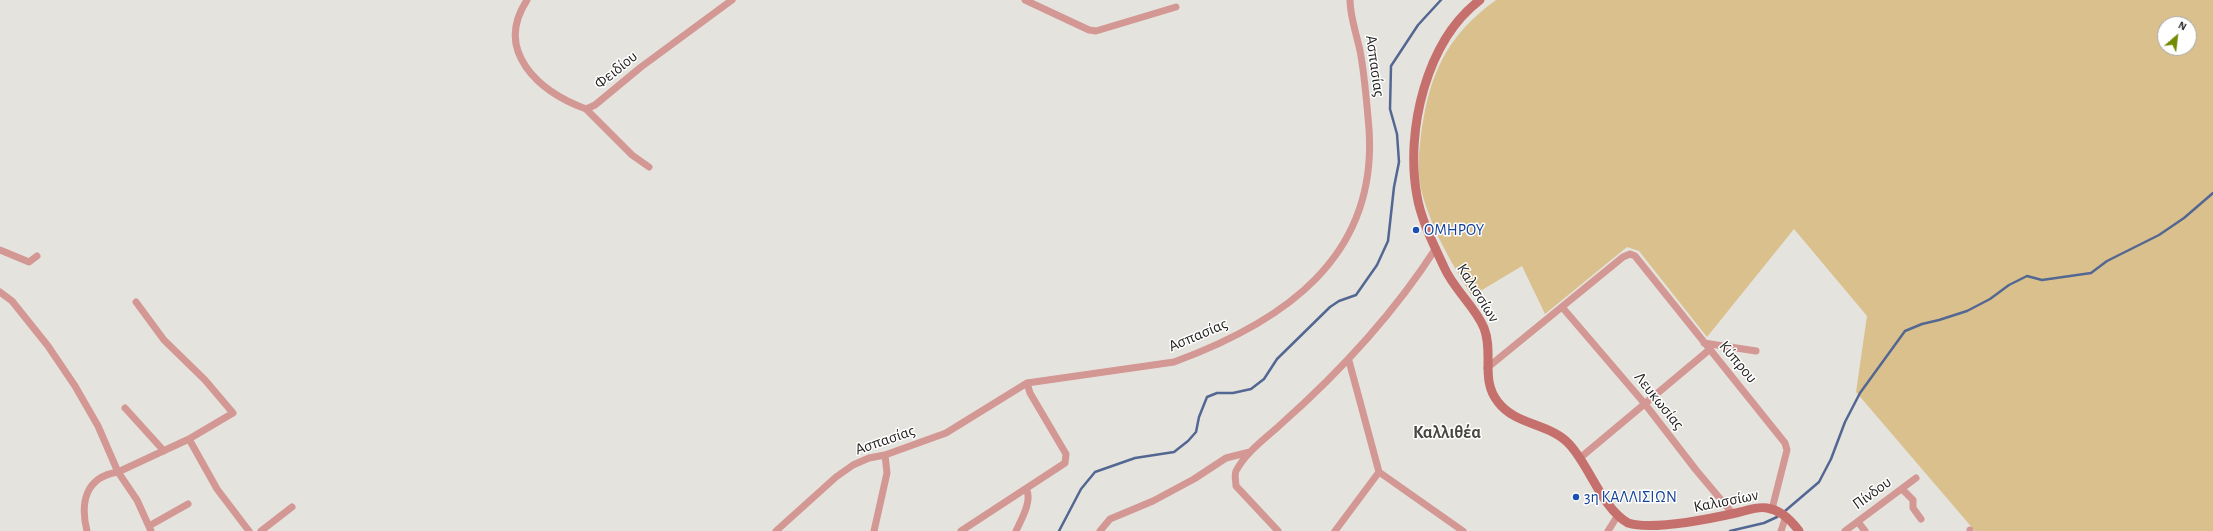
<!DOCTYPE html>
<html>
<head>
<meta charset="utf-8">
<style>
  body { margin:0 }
  #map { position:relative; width:2213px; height:531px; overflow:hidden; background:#e5e3dd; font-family:"Alegreya Sans",sans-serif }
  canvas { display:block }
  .north { position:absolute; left:2157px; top:16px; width:40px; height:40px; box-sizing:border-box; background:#fff; border:1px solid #a7a7a6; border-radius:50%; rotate:28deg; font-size:11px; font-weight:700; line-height:16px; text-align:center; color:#232220 }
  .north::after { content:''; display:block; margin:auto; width:14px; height:18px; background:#728b00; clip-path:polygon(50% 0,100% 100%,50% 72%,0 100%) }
</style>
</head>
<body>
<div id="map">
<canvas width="2213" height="531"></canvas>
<div class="north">N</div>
</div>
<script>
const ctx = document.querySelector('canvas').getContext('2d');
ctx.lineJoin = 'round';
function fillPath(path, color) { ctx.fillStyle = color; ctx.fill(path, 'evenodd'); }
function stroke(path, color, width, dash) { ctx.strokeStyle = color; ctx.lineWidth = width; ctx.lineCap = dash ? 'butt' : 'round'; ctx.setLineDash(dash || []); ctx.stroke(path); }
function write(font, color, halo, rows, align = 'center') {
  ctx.font = font + ' "Alegreya Sans",sans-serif'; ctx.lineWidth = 3; ctx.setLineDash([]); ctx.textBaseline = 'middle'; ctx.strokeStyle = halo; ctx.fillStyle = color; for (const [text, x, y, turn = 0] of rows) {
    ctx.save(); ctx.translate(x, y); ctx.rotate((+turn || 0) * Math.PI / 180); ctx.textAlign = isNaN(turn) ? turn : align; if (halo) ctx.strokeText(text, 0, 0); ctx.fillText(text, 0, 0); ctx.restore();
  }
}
fillPath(new Path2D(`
  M 1496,0 L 2213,0 L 2213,531 L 1975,531 L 1856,392 L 1867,316 L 1794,229 L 1707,337 L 1639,251 L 1627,247 L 1545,314 L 1522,266 L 1472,296 C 1451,262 1431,229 1421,189 C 1417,172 1419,152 1421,135 C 1429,75 1446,36 1496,0 ZM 2165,24 L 2189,24 L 2189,48 L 2165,48 Z`), '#dac08c');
stroke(new Path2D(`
  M 1785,511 L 1819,482 L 1831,459 L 1845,422 L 1860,393 L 1905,331 L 1922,324 L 1939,320 L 1967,311 L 1990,299 L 2009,285 L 2027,276 L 2042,280 L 2091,273 L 2107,261 L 2159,235 L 2184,218 L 2213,193
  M 1059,531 L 1081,489 L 1095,472 L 1135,458 L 1174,452 L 1188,441 L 1196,432 L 1199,417 L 1207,397 L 1217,393 L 1233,393 L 1251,389 L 1264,379 L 1277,359 L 1330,307 L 1339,301 L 1356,295 L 1377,265 L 1388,241 L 1394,187 L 1399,162 L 1397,134 L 1390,109 L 1391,66 L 1418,25 L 1441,0
  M 1730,531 L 1764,523 L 1777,517`), '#536793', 2.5);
stroke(new Path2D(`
  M 527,0 C 493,52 540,92 586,109 L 595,105 L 641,67 L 732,0
  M 1025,0 L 1089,30 L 1096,31 L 1176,7
  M 586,109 L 632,155 L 649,167
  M 0,250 L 29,262 L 37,256
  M 0,292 L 12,301 L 48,346 L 75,386 L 98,426 L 118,472 L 137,500 L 151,531
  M 1562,307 L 1645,404 L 1696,470 L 1733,514
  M 1704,343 L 1756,351
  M 1349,361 L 1379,472 L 1463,531
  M 1487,368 L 1623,257 L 1630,254 L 1635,256 L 1785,443 L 1787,450 L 1772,509
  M 125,408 L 164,451
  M 189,439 L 217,489 L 249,531
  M 1580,458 L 1709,350
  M 1902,489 L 1913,500 L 1913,508 L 1921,519
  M 1858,522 L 1865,531
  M 149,526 L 188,504
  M 87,531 C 80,503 85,477 118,472 L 189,439 L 233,413 L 205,380 L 164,340 L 136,302
  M 261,531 L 292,507
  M 776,531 L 836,477 L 853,465 L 869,458 L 885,455 L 946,433 L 1027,383 L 1174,362 C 1283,322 1378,258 1369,129 C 1367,105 1365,80 1361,56 C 1358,38 1350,18 1350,0
  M 874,531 L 887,473 L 885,455
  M 961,531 L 1065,463 L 1066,454 L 1030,393 L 1027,383
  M 1016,531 C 1021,520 1033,500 1026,489
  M 1100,531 L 1110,519 L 1153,501 L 1194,479 L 1226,458 L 1250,452
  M 1278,531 L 1236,486 C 1236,482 1234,475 1236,471 C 1246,452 1265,439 1280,425 C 1340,372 1393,315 1436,248
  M 1335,531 L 1379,472
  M 1608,531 L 1618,515
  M 1781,531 L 1786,516
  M 1845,531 L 1916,478
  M 1970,531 L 1970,530`), '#d39794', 7);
stroke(new Path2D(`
  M 1480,0 C 1426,41 1405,131 1417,196 C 1421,220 1434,245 1444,267 C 1454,290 1475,306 1484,328 C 1494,353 1480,380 1498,402 C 1516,426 1551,423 1570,445 C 1590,467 1602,508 1628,523 C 1653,531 1709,519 1736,513 C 1746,511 1757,506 1767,508 C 1781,510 1791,520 1799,531`), '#c6706d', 9);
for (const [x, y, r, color] of [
  [1416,230,4,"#1a4fb4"],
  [1576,497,4,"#1a4fb4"]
]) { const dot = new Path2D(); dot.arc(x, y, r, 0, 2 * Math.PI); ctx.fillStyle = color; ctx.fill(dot); stroke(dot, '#fff', 1.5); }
write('16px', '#232220', '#fff', [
  ["Ασπασίας",1375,66,82],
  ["Φειδίου",616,70,-39],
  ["Καλισσίων",1478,293,58],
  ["Ασπασίας",1198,335,-23],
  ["Κύπρου",1738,362,50],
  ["Λευκωσίας",1659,401,51],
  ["Ασπασίας",885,440,-19],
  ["Πίνδου",1872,493,-36],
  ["Καλισσίων",1726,501,-11]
]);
write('16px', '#164399', '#fff', [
  ["ΟΜΗΡΟΥ",1424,230],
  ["3η ΚΑΛΛΙΣΙΩΝ",1584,497]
], 'left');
write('bold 18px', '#494742', '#fff', [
  ["Καλλιθέα",1447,433]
]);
</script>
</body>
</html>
